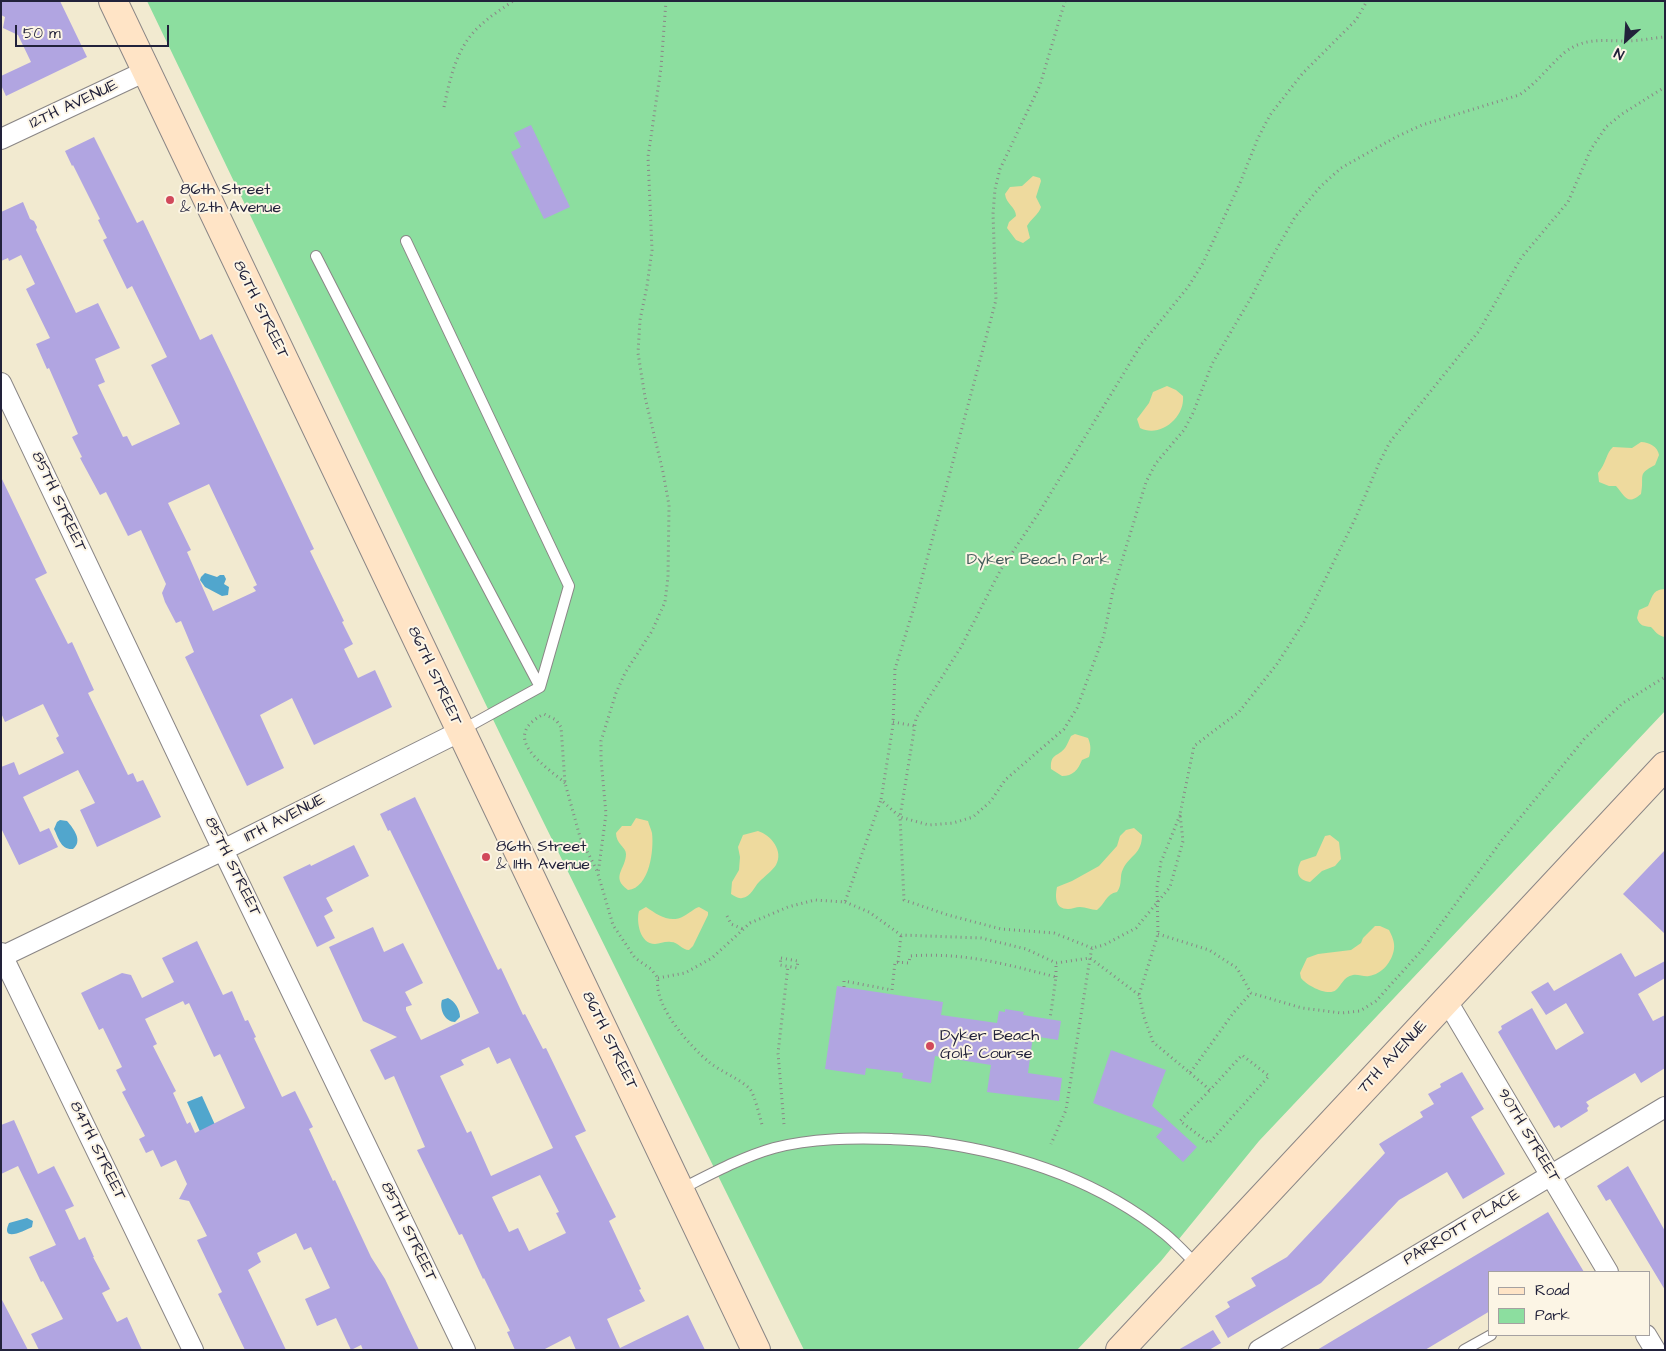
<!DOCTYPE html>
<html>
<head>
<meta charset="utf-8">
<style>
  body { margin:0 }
  #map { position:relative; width:1666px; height:1351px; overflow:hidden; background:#f2ead0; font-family:"Architects Daughter",sans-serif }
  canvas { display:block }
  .frame { position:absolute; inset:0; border:2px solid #22223b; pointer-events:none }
  .legend { position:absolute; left:1488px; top:1271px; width:162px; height:65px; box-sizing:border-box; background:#fcf5e5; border:1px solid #a5a1a1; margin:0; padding:6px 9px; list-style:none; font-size:15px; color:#22223b }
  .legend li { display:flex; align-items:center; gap:10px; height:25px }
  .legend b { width:25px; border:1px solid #a5a1a1 }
  .north { position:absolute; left:1601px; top:15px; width:50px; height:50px; -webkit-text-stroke:4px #fcf5e5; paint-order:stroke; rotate:206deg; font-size:14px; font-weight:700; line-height:20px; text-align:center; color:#22223b }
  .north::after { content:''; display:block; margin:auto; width:18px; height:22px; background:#22223b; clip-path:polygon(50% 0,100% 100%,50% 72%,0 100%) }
  .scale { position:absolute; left:15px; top:25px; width:154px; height:22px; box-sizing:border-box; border:2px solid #22223b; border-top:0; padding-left:6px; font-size:15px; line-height:18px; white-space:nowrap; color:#22223b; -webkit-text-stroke:4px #fcf5e5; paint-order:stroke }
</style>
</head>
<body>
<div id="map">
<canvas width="1666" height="1351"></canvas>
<div class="frame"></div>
<ul class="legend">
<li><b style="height:6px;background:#ffe4c6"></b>Road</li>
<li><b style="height:14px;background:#8cde9f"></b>Park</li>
</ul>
<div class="north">N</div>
<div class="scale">50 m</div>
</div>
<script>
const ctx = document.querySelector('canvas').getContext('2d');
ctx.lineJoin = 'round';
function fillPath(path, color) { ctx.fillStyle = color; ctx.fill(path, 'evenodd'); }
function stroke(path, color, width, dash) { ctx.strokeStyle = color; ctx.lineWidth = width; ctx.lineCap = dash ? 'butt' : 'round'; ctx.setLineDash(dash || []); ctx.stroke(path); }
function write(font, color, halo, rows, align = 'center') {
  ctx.font = font + ' "Architects Daughter",sans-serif'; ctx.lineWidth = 4; ctx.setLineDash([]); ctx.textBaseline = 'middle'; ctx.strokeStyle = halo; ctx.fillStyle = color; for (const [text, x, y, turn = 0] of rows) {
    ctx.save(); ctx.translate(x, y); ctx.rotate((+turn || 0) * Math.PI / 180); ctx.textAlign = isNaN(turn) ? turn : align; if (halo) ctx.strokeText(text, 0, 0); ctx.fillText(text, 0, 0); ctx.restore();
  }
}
fillPath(new Path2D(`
  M 147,1 L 1665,1 L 1665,711 L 1259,1141 L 1161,1261 L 1077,1350 L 804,1350 L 501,736 Z`), '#8cde9f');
fillPath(new Path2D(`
  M 1033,176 L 1040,178 L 1041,181 L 1036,197 L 1041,207 C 1039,214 1031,219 1027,226 L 1030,238 L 1023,243 L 1016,240 L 1007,228 L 1009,222 L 1016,216 C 1016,207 1006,204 1005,194 L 1010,187 L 1022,186 Z
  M 1167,386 L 1176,390 L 1183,396 C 1185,418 1160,438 1140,428 L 1137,419 L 1149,403 L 1153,392 Z
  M 1641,442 C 1649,442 1658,447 1659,455 L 1655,465 C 1636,475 1645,475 1641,494 C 1627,506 1625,496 1616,486 L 1609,486 L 1599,482 L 1598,473 C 1606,464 1606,453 1613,447 L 1632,448 Z
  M 1665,589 L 1665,637 C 1658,636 1655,631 1651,627 C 1643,626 1640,626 1637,618 L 1639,610 L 1648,606 C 1653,596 1652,590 1665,589 Z
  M 1075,734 L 1088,738 C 1091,745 1091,750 1089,757 L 1082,760 C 1078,770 1073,776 1062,776 L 1051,769 C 1050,753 1058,757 1065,748 C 1067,745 1069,740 1071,736 Z
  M 636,818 L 648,821 C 649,825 651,829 652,833 C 654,849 650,888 628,890 C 610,877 626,869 626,854 C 626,847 616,844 616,833 L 622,826 L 631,826 Z
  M 1134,828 L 1142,835 C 1142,854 1130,855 1123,869 C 1119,876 1123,884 1117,892 C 1106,894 1105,904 1097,910 C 1091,910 1086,907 1080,907 C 1076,907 1072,909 1068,909 C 1055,909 1055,897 1057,887 L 1072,881 L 1099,866 L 1117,846 L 1120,836 L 1126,830 Z
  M 758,831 C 771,835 784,851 776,865 C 772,871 765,876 759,882 C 754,887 751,897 742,898 C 738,899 735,896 731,894 L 732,882 L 739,870 L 740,857 L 738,847 L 743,835 Z
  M 1330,835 L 1339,842 L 1341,859 L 1335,866 L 1322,871 L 1310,882 C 1298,880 1295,872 1301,861 L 1316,856 L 1325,836 Z
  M 646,907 C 658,915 670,924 684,916 C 690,913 693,909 699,907 L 708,912 L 708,915 L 693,946 L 689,950 C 682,950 678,942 671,942 C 665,941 660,944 655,944 C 640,944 636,922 639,911 Z
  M 1375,926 L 1380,926 L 1389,930 C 1392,936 1395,942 1394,949 C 1392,962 1382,974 1369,976 C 1364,977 1358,974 1353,975 C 1343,977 1342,985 1336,990 C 1328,997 1306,985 1301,978 L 1300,973 L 1307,958 L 1318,954 L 1351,950 L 1361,943 L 1363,938 Z`), '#eeda9e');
fillPath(new Path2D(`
  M 205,573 L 217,577 L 220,575 L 224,575 L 226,579 L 224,584 L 229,587 L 228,595 L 222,596 L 205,587 L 200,580 L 201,577 Z
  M 60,820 L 67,821 C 74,829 83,841 73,849 C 61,850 59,839 54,829 L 57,822 Z
  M 448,998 C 455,1001 460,1010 460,1017 L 455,1022 C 445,1022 439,1009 442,1000 Z
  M 202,1096 L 216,1127 L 201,1134 L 187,1102 Z
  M 27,1218 L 33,1221 L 32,1227 C 24,1231 0,1243 9,1223 Z`), '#51a6cd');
fillPath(new Path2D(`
  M 1,1 L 60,1 L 87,57 L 6,96 L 1,85 L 1,76 L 31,62 L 18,35 L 3,28 L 5,17 L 1,15 Z
  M 531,125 L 570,207 L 544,219 L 511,152 L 521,147 L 514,133 Z
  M 94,137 L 137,223 L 143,220 L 200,340 L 212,334 L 230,371 L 314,549 L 310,551 L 344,621 L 342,622 L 353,644 L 344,649 L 358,678 L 375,670 L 392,707 L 314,745 L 292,698 L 260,715 L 284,768 L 247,786 L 185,657 L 194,652 L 181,621 L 176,623 L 165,602 L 162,593 L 166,584 L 141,530 L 128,536 L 106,492 L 100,495 L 80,458 L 82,457 L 72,437 L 78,434 L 49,368 L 47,369 L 36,344 L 50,338 L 26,289 L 35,284 L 21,255 L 9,261 L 8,258 L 1,261 L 1,212 L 23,202 L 30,219 L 34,221 L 37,227 L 36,230 L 76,313 L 98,303 L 120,348 L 95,359 L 105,382 L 98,385 L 123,437 L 127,436 L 132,446 L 180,424 L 151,365 L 167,357 L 132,286 L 127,289 L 103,240 L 107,238 L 98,220 L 100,219 L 73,165 L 72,166 L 65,151 ZM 209,484 L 257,585 L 253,587 L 256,591 L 213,611 L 187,552 L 191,550 L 168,503 Z
  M 1,477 L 47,573 L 35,579 L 68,644 L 72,642 L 94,690 L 88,693 L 128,775 L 133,773 L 137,782 L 143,780 L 161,817 L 97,847 L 80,810 L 95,803 L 78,770 L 23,797 L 40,832 L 49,828 L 58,847 L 19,865 L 1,828 L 1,767 L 14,762 L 19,775 L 64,753 L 56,738 L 59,736 L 43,704 L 5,722 L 1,713 Z
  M 415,797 L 498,970 L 501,968 L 523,1015 L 525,1014 L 543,1049 L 546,1048 L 586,1131 L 575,1136 L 616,1217 L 609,1221 L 641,1289 L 639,1290 L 645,1301 L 607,1319 L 620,1348 L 688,1315 L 705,1350 L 576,1350 L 570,1336 L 543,1350 L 515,1350 L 507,1332 L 510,1331 L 484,1278 L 483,1279 L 462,1234 L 459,1235 L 457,1231 L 417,1150 L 425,1147 L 394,1076 L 385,1080 L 370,1050 L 397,1037 L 363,1021 L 329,947 L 373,927 L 384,952 L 403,943 L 423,983 L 405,992 L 412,1005 L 406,1007 L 406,1010 L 421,1040 L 479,1013 L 390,830 L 388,831 L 380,814 ZM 489,1047 L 497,1064 L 510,1058 L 553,1148 L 491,1176 L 471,1131 L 467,1133 L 440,1076 L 464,1065 L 461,1060 ZM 540,1175 L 559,1212 L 556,1213 L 566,1233 L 529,1251 L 518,1228 L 509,1232 L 492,1197 Z
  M 354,845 L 369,876 L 326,898 L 333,911 L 324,916 L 335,938 L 317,947 L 283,877 L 310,864 L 311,866 Z
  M 1665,850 L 1665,934 L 1623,894 Z
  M 197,941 L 223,995 L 232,991 L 245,1021 L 248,1020 L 256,1037 L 254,1038 L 282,1097 L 295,1091 L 313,1127 L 309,1129 L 333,1181 L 335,1180 L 356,1225 L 371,1257 L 385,1279 L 419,1350 L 363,1350 L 361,1345 L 351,1350 L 336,1318 L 317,1326 L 305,1299 L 330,1288 L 311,1247 L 304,1250 L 296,1233 L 257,1253 L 261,1262 L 248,1270 L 286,1350 L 245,1350 L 218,1294 L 222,1292 L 197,1240 L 207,1236 L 189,1201 L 179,1199 L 187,1184 L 176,1160 L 161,1167 L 153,1150 L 146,1153 L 139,1139 L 145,1136 L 122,1092 L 126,1090 L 116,1070 L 122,1067 L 103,1028 L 99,1030 L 81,993 L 122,973 L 131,975 L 142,998 L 174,982 L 162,958 ZM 183,1001 L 185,1005 L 189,1003 L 214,1057 L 220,1054 L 245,1108 L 195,1133 L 190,1122 L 187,1124 L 173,1093 L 176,1091 L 153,1046 L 157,1044 L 145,1019 Z
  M 1621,953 L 1635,977 L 1665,961 L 1665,978 L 1638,994 L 1653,1021 L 1665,1015 L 1665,1068 L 1641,1083 L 1635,1073 L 1586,1102 L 1589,1106 L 1587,1108 L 1588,1111 L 1561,1128 L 1559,1125 L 1554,1128 L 1498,1032 L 1502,1029 L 1501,1026 L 1532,1008 L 1556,1050 L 1584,1033 L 1566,1003 L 1546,1015 L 1531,992 L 1548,982 L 1554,991 Z
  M 837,986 L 943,1002 L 941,1015 L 997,1023 L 999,1011 L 1005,1012 L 1005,1009 L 1024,1012 L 1023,1015 L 1061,1021 L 1058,1040 L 1033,1036 L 1028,1073 L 1062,1078 L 1059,1101 L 987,1092 L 991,1065 L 935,1056 L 931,1083 L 902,1078 L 903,1073 L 866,1068 L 865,1075 L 825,1069 Z
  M 1111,1050 L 1166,1070 L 1152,1106 L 1197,1147 L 1183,1162 L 1156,1137 L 1163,1129 L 1093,1103 Z
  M 1462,1072 L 1484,1109 L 1471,1117 L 1505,1174 L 1463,1199 L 1447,1172 L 1399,1200 L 1321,1283 L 1228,1338 L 1215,1316 L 1230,1307 L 1227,1302 L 1256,1286 L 1251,1278 L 1287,1257 L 1385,1153 L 1379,1144 L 1423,1117 L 1420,1112 L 1434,1104 L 1428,1094 L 1441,1087 L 1440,1084 Z
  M 14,1120 L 38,1174 L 54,1166 L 74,1206 L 65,1210 L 79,1240 L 85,1237 L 94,1257 L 93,1257 L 110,1289 L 102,1293 L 117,1322 L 127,1317 L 142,1350 L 39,1350 L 31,1334 L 63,1319 L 43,1281 L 41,1282 L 29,1257 L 56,1245 L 18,1166 L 1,1174 L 1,1125 Z
  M 1628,1166 L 1665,1231 L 1665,1290 L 1610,1199 L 1606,1201 L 1597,1186 Z
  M 1548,1212 L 1584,1272 L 1490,1272 L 1490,1311 L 1425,1350 L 1317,1350 Z
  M 1,1298 L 28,1350 L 1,1350 Z
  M 1213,1330 L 1221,1343 L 1209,1350 L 1178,1350 Z`), '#b1a5e1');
const service = new Path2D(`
  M 406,241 L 569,586 L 540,687
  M 316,256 L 430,479 L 540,687 L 462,730
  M 681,1189 C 711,1174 742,1157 774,1148 C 812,1138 852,1138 891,1139 C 905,1140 919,1140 933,1142 C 1016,1153 1099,1181 1165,1234 C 1177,1244 1187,1255 1198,1266
  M 1464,1350 L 1491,1335`);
const minor = new Path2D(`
  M 1,139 L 146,71
  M 1,383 L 223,850 L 465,1350
  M 1,953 L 193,1350
  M 1,957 L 223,850 L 461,731
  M 1447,1001 L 1608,1272
  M 1646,1335 L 1655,1350
  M 1259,1350 L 1665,1107`);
const secondary = new Path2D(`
  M 113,1 L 756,1350
  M 1120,1350 L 1665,766`);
stroke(service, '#8a8686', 12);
stroke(minor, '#8a8686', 22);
stroke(secondary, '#8a8686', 30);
stroke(new Path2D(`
  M 666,1 L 661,68 L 648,157 L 652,250 L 647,286 L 640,320 L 638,353 L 645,397 L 663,472 L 669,505 L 668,577 L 665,602 L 652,631 L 625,673 L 616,693 L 601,741 L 601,759 L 606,814 L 598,874 L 613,925 L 635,958 L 651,969 L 658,978 C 653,1006 690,1046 710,1063 C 722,1072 738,1078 749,1088 C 755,1094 760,1119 763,1128
  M 1065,1 L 1040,85 L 1000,169 L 995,189 L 993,214 L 996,300 L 915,604 L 895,669 L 893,725 L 881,800 L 900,817 L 916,718 L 961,647 L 1000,571 L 1038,514 L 1141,345 L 1188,287 L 1203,263 L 1240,183 L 1258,138 L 1270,115 L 1302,74 L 1356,20 L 1367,1
  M 444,107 C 450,78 457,45 481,25 C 490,16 502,9 513,1
  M 893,722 L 915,726
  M 565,783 C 543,764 499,737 544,714 L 556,720 L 561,727 L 565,783 L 580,837 L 598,873
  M 1180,815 L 1161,862 L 1157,887 L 1158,934 L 1139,995 L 1144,1017 L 1153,1042 L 1190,1073 L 1234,1012 L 1251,993
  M 845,902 L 869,912 L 901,935 L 981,938 L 1026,949 L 1056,963 L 1090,958 L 1066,1110 L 1051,1144
  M 727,916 L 731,924 L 743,929
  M 1158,934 L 1209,950 L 1237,968 L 1251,993 L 1302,1008 L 1341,1013 L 1360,1011 L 1376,1001 L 1422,950 L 1502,840 L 1585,738 L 1623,703 L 1665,677
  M 1092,948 L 1054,933 L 1001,929 L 948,915 L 904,900 L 900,817 L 929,825 L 953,823 L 973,817 L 991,801 L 1005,780 L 1064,729 L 1077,708 L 1104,635 L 1113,590 L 1146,482 L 1156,463 L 1184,430 L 1193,413 L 1212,364 L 1252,296 L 1272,257 L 1295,217 L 1320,187 L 1341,168 L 1396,137 L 1422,125 L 1519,95 C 1537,83 1548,67 1564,53 C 1584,37 1603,41 1626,41 C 1639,41 1652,38 1665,37
  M 781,958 L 798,961 L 797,968 L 780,965 Z
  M 898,962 L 901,935
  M 1056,977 L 1056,963
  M 658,978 L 685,973 L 712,958 L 750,923 L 788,907 L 815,900 L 845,902 L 881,800
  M 844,987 L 844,981 L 892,990 L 895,962 L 909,963 L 910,956 C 964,952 1005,964 1056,977 L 1050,1019
  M 1139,995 L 1090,958 L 1092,948 L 1104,945 L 1136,928 L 1170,887 L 1183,841 L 1180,814 L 1194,746 L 1239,712 L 1277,664 L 1304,622 L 1356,517 L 1380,461 L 1390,442 L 1479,331 L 1521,258 L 1568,202 L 1591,149 L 1606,127 L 1622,114 L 1665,87
  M 1190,1073 L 1210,1090 L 1242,1055 L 1269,1076 L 1209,1143 L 1180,1121 L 1210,1090
  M 784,1124 L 778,1053 L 788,966`), '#8a8686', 3, [1, 4]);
stroke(service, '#fff', 10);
stroke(minor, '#fff', 20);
stroke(secondary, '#ffe4c6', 28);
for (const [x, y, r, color] of [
  [170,200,5,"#d1495b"],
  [486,857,5,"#d1495b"],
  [930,1046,5,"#d1495b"]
]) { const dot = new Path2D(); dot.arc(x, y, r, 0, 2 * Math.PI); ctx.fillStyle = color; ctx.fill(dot); stroke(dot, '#fcf5e5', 2); }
write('16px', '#22223b', '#fcf5e5', [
  ["12TH AVENUE",74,105,-25],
  ["86TH STREET",260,310,64],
  ["85TH STREET",58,502,65],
  ["86TH STREET",434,676,65],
  ["11TH AVENUE",285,819,-27],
  ["85TH STREET",232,867,64],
  ["86TH STREET",609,1041,64],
  ["7TH AVENUE",1393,1058,-47],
  ["90TH STREET",1528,1136,59],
  ["84TH STREET",97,1151,64],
  ["PARROTT PLACE",1462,1228,-31],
  ["85TH STREET",408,1232,64]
]);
write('16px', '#22223b', '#fcf5e5', [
  ["86th Street",180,191],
  ["& 12th Avenue",180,209],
  ["86th Street",496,848],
  ["& 11th Avenue",496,866],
  ["Dyker Beach",940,1037],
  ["Golf Course",940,1055]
], 'left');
write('16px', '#425a59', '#fcf5e5', [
  ["Dyker Beach Park",1038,561]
]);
</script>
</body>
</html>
